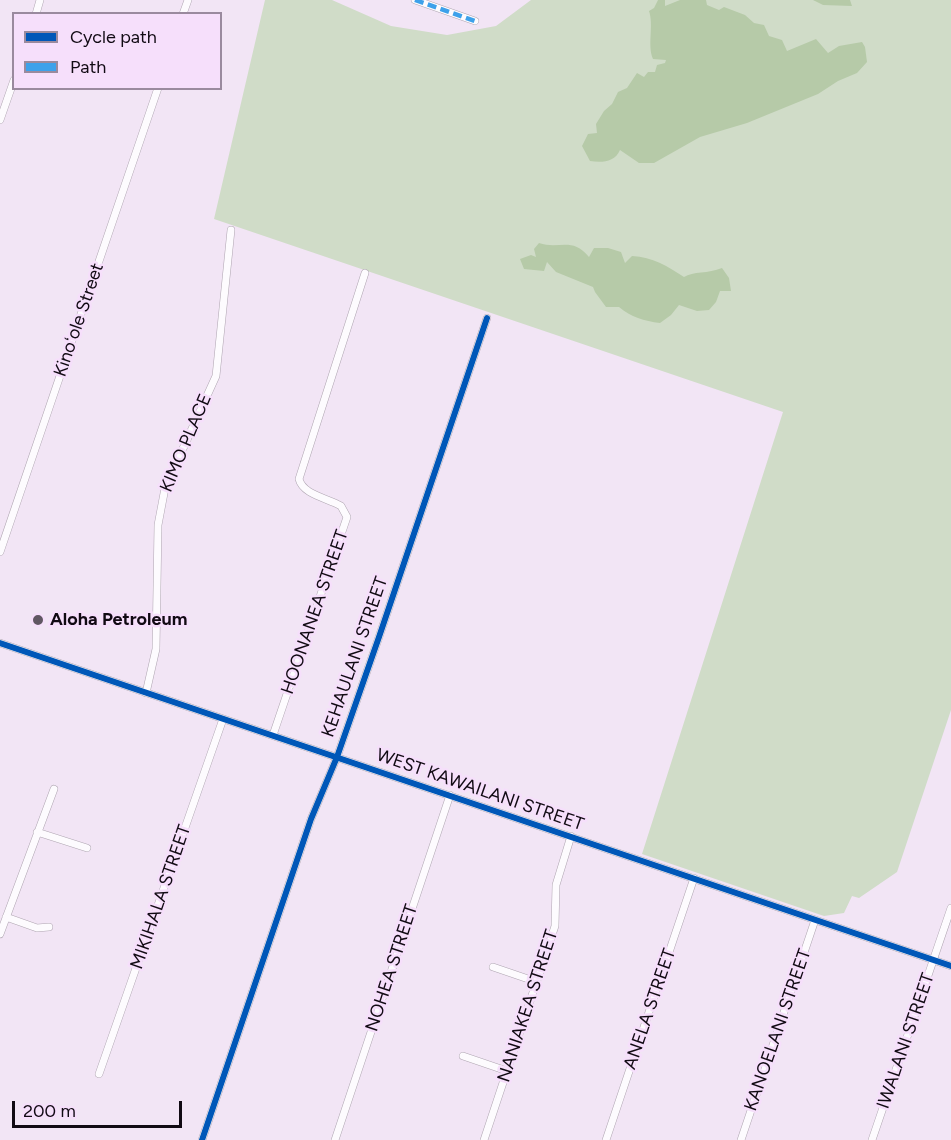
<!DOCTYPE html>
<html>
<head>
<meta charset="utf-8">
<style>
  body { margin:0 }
  #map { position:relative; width:951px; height:1140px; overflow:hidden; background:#f2e5f5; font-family:Figtree,sans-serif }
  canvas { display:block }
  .legend { position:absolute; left:12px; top:12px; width:210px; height:78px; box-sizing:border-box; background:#f6dffb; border:2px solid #9a8a9e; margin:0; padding:8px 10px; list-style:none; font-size:18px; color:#110a13 }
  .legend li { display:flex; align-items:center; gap:12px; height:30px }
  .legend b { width:30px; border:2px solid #9a8a9e }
  .scale { position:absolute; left:12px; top:1101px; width:170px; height:27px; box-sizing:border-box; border:3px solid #110a13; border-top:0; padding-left:8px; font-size:18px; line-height:21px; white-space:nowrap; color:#110a13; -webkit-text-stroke:4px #f6dffb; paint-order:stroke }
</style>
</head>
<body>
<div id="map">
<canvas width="951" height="1140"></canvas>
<ul class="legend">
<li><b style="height:8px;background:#0057b8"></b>Cycle path</li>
<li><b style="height:8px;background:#3da1ea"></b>Path</li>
</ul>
<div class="scale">200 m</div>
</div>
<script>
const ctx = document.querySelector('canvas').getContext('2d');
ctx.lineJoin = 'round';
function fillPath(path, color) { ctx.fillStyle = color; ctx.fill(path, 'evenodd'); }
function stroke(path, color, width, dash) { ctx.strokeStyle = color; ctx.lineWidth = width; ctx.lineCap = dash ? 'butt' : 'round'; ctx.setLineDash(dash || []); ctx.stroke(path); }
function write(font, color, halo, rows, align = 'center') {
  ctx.font = font + ' Figtree,sans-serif'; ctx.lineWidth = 5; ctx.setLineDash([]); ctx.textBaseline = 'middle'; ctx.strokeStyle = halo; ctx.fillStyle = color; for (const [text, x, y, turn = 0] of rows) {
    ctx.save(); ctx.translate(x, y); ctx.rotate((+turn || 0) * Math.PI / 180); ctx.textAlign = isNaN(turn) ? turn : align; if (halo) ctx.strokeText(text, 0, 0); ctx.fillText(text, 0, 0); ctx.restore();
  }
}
fillPath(new Path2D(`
  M 265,0 L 332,0 L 391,26 L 447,35 L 496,26 L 531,0 L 951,0 L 951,710 L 897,872 L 859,898 L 852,896 L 844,913 L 824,916 L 642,854 L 783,412 L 214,219 Z`), '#d0dcc8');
fillPath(new Path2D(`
  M 658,0 L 665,0 L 665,6 L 680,0 L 706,0 L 707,5 L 719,10 L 724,7 L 745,15 L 754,23 L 764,25 L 769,36 L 782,40 L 787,51 L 816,39 L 828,53 L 839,46 L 862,42 L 865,47 L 867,62 L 857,73 L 838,81 L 818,94 L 747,123 L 700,137 L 654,163 L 639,163 L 620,150 C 615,162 602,163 590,161 L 582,146 L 588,134 L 597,133 L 596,124 L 604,111 L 612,104 L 618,92 L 627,88 L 637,73 L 644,77 L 648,72 L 655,72 L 657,65 L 665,63 L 666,60 L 653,59 C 647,45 654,26 649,11 L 654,8 Z
  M 813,0 L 850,0 L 852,6 L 823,5 Z
  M 539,243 C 559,250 572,236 589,257 L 594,248 L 608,248 L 621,252 L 625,263 L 632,256 C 653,257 667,266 684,277 C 693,271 708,274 722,268 L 729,278 L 731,291 L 720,291 L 716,302 L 709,310 L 697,311 L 679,305 L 671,315 L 660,323 C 644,321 631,317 619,307 L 606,307 L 595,292 L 593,287 L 556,272 L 547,262 L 544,271 L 524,269 L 520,259 L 531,255 L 536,257 L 534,249 Z`), '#b6caa8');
const minor = new Path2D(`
  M 415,0 L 475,21
  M 36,14 L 40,0
  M 183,14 L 188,0
  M 0,120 L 14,80
  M 0,552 L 158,88
  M 0,643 L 951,966
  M 146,693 L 156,649 L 158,525 L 165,488 L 216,376 L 231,230
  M 273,735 L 347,517 L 341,506 C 328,498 303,495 299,479 L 365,273
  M 37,832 L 87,848
  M 6,917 L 37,928 L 49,927
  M 0,934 L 54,789
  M 493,967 L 537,982
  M 463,1056 L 507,1071
  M 99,1074 L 223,719
  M 202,1140 L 311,819 L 337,757 L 379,637 L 487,318
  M 335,1140 L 450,795
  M 484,1140 L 555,926 L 556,885 L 571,836
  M 606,1140 L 694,878
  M 741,1140 L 815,920
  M 872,1140 L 951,908`);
stroke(minor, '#afa5b1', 8);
stroke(minor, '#fdfbfe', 7);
stroke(new Path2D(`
  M 415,0 L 475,21`), '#3da1ea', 4.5, [9, 4.5]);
stroke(new Path2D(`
  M 0,643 L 951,966
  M 202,1140 L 311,819 L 337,757 L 379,637 L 487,318`), '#0057b8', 6);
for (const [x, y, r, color] of [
  [38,620,6,"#605762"]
]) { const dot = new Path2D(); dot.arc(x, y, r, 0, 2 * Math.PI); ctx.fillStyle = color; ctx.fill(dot); stroke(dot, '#f6dffb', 2); }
write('18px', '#110a13', '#f6dffb', [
  ["Kinoʻole Street",79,320,-71],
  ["KIMO PLACE",186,443,-67],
  ["HOONANEA STREET",315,612,-71],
  ["KEHAULANI STREET",355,657,-71],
  ["WEST KAWAILANI STREET",480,790,19],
  ["MIKIHALA STREET",161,897,-71],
  ["NOHEA STREET",392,968,-72],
  ["NANIAKEA STREET",528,1006,-72],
  ["ANELA STREET",650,1009,-71],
  ["KANOELANI STREET",778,1030,-71],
  ["IWALANI STREET",906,1041,-71]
]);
write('bold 18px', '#110a13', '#f6dffb', [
  ["Aloha Petroleum",50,620]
], 'left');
</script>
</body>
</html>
